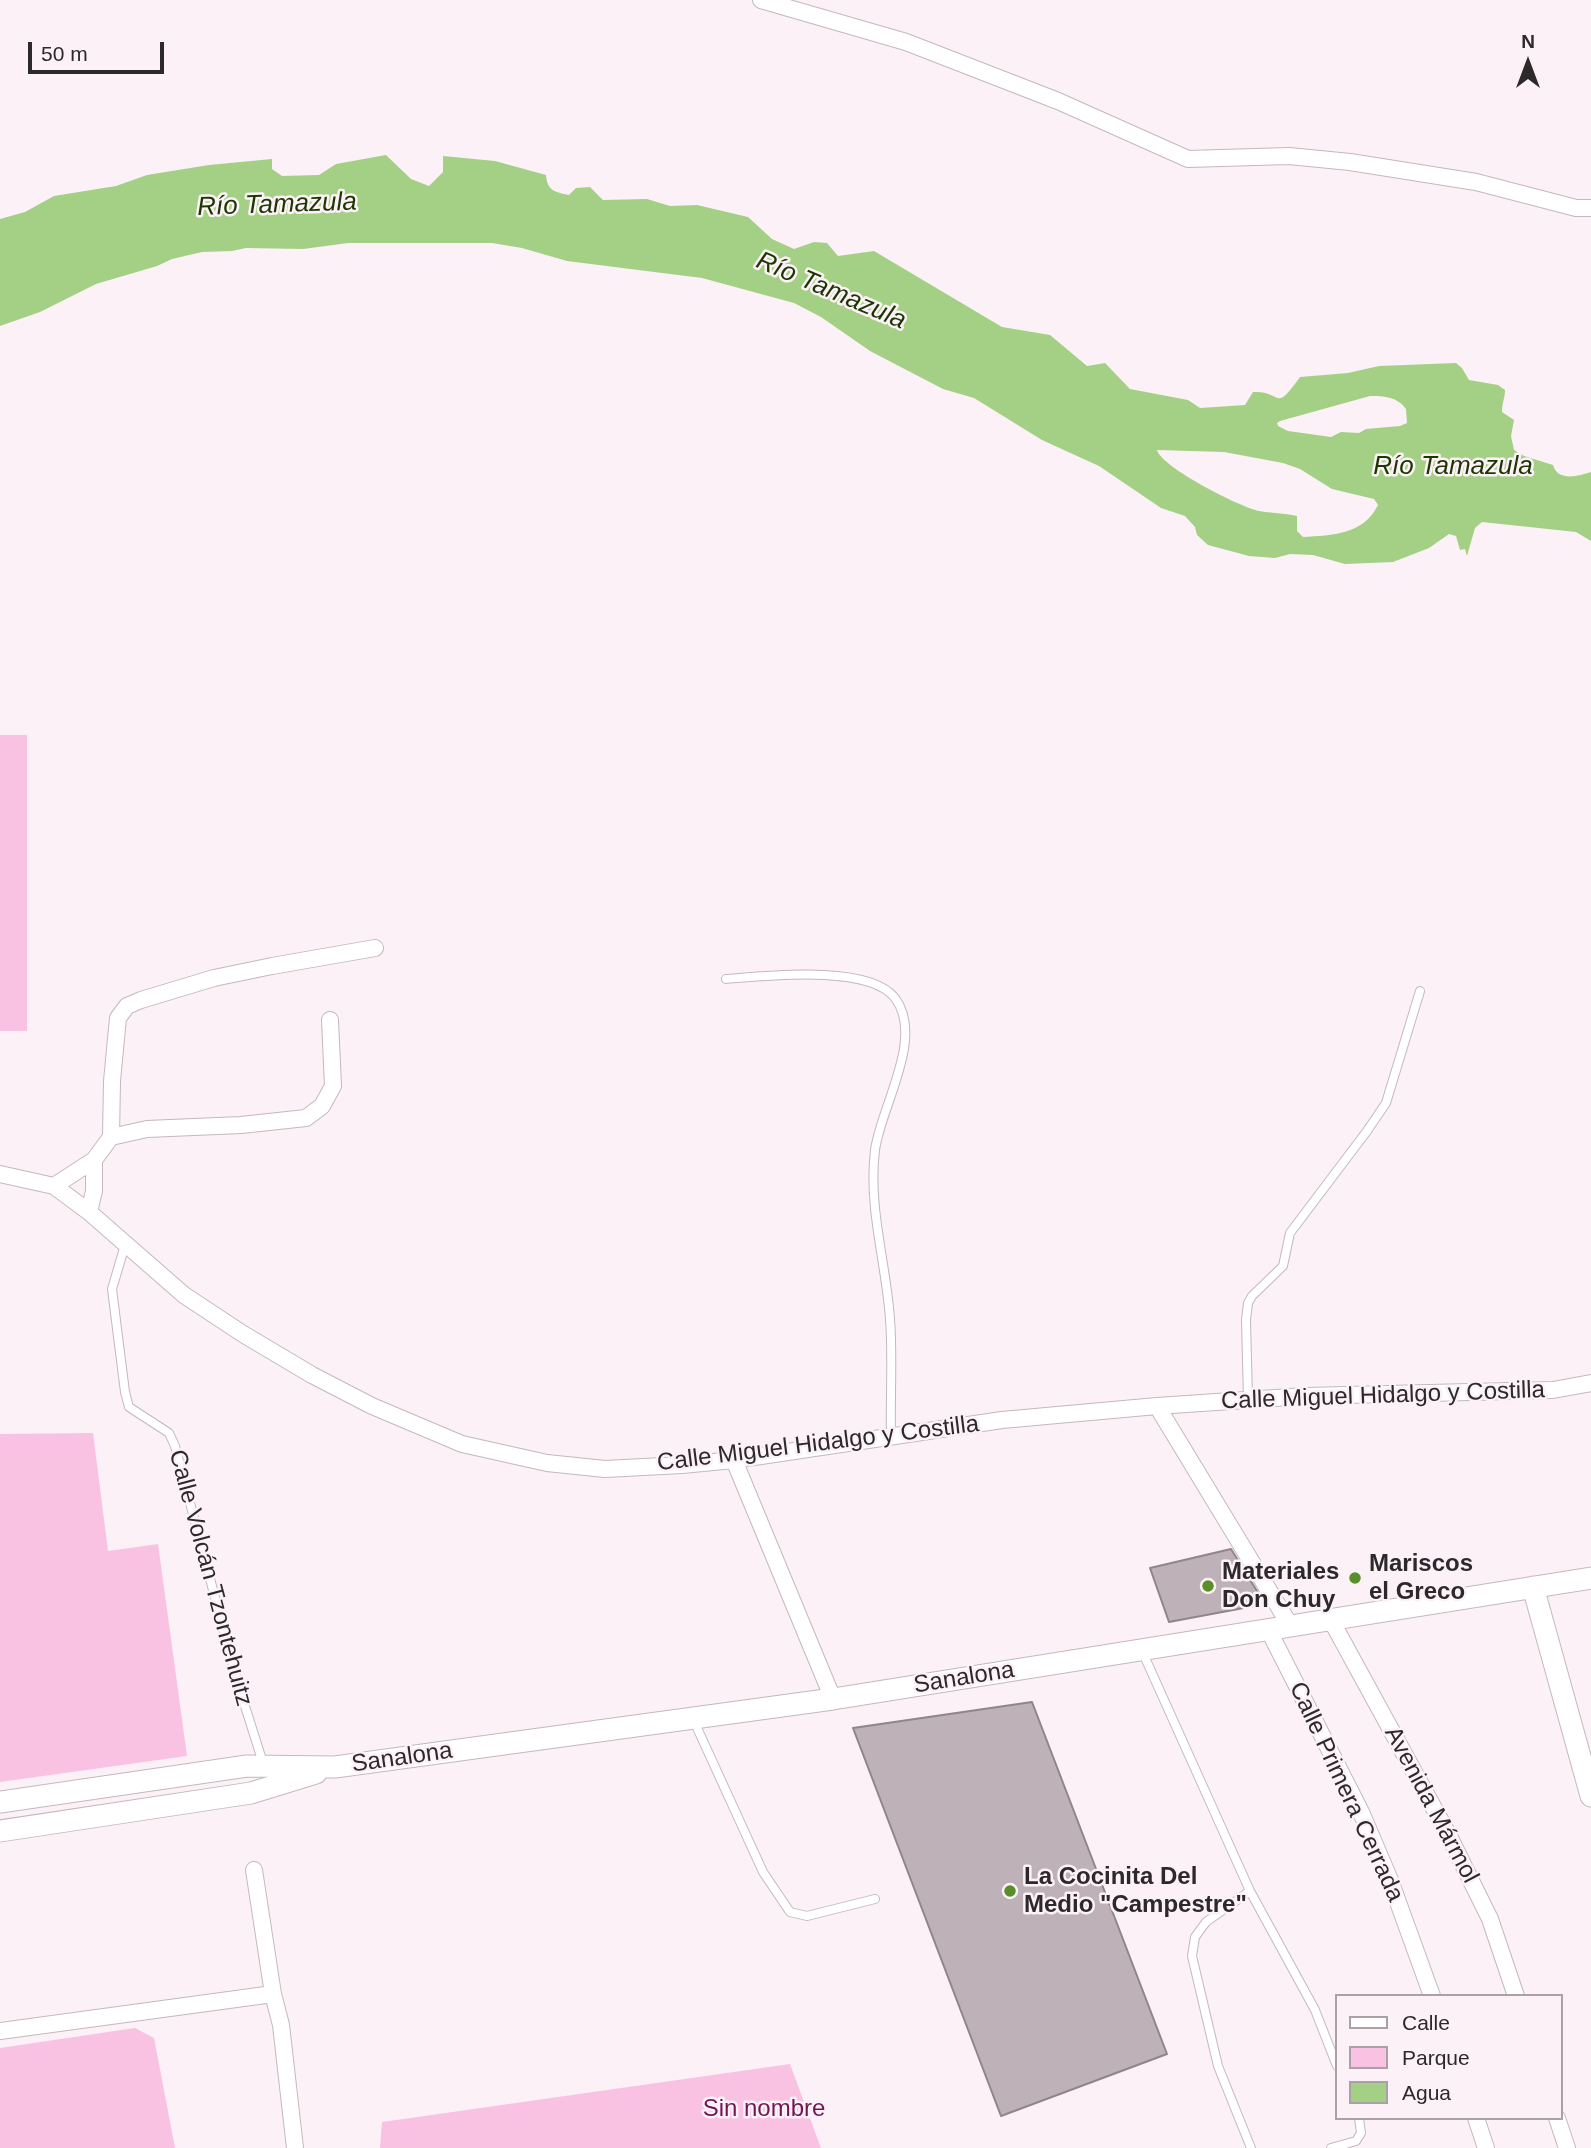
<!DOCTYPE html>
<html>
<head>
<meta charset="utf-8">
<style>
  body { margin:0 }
  #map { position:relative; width:1591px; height:2148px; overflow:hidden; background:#fcf1f7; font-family:Helvetica,sans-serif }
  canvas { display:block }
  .legend { position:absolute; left:1335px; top:1994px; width:228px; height:126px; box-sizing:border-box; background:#fcf1f7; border:2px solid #a9a1a5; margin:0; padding:9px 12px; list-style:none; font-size:21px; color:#2d292b }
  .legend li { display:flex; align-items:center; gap:14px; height:35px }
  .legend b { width:35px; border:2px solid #a9a1a5 }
  .north { position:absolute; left:1493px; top:28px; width:70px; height:70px; -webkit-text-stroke:5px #fcf1f7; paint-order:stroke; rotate:0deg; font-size:19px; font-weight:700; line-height:28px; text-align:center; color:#2d292b }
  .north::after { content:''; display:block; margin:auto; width:24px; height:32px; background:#2d292b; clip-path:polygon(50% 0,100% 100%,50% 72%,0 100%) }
  .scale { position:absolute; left:28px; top:42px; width:136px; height:32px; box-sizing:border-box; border:4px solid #2d292b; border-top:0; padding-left:9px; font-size:21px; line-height:24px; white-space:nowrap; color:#2d292b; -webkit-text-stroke:5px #fcf1f7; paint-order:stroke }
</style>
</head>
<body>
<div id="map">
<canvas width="1591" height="2148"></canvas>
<ul class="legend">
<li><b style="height:9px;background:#fff"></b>Calle</li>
<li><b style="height:19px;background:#fac2e2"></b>Parque</li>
<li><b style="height:19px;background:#a3d084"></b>Agua</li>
</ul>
<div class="north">N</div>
<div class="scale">50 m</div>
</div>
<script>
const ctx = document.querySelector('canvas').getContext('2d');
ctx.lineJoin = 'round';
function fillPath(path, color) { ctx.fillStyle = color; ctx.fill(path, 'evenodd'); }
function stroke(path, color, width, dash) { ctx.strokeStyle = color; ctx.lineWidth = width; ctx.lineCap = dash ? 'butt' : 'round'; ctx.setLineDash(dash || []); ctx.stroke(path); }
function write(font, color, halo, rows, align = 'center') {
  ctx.font = font + ' Helvetica,sans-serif'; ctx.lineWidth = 5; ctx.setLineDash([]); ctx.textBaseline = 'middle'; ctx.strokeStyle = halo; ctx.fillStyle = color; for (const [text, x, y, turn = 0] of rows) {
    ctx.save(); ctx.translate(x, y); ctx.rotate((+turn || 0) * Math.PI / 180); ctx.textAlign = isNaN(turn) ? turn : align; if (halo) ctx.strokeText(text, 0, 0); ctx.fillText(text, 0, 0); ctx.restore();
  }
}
fillPath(new Path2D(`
  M 0,735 L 27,735 L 27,1031 L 0,1031 Z
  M 93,1433 L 108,1551 L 158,1544 L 187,1756 L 0,1782 L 0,1434 Z
  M 135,2028 L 154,2038 L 175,2148 L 0,2148 L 0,2048 Z
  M 790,2064 L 821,2148 L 380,2148 L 382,2122 Z`), '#fac2e2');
fillPath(new Path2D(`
  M 386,155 L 411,179 L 429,186 L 443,172 L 443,156 L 495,161 L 546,175 C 547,191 555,192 569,195 L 576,188 L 590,187 L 603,200 L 647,199 L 670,206 L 697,205 L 748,217 L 772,239 L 794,249 L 814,242 L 827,243 L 838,256 L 874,251 L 1002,327 L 1050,335 L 1087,366 L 1105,363 L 1130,389 L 1188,400 L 1200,408 L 1245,405 L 1253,392 C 1283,390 1273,415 1300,377 L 1348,373 L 1379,366 L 1456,363 L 1462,368 L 1469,380 L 1498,385 L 1505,390 C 1505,398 1502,403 1502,412 L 1514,420 L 1511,436 L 1514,450 L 1524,456 L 1553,465 C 1558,482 1578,476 1591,472 L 1591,541 L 1576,532 L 1482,522 L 1475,528 L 1467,556 L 1465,549 L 1460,550 L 1456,536 L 1449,534 L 1429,548 L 1393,562 L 1345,564 L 1313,555 L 1290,554 L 1275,558 L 1249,556 L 1208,545 L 1197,535 L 1195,527 L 1185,516 L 1161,508 L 1099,466 L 1042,440 L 974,398 L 943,389 L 870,351 L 821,317 L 794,303 L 702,278 L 567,261 L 522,248 L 492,243 L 348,243 L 303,249 L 246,248 L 232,251 L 202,252 L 172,259 L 157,266 L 96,284 L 40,312 L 0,326 L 0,219 L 25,212 L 54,196 L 116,186 L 147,175 L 209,165 L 272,159 L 272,169 L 282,176 L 319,175 L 336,164 ZM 1370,396 C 1384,396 1398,397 1406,409 L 1407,423 L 1400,426 L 1366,429 L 1359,433 L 1341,432 L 1331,437 L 1288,431 L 1278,426 L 1277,423 L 1280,421 ZM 1157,450 L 1224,452 L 1283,463 L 1300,469 L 1332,489 L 1374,499 L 1378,505 C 1363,535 1333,535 1303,537 L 1297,531 L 1297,516 C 1284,513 1271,513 1259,511 C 1240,507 1161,467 1157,450 Z`), '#a3d084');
const building = new Path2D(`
  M 1231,1549 L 1265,1604 L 1169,1622 L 1150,1568 Z
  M 1032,1702 L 1167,2054 L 1001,2116 L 853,1728 Z`);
fillPath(building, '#beb2b8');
stroke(building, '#90858b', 2);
const lane = new Path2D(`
  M 726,979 C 765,976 869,964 895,998 C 925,1038 881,1106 875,1150 C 868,1208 886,1262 890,1319 C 893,1357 890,1397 891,1435
  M 125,1245 L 112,1289 L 125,1392 L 129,1407 L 169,1433 L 175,1446 L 237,1681 L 263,1763
  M 1248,1399 L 1246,1320 L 1248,1303 L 1252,1296 L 1283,1266 L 1290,1233 L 1367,1131 L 1386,1103 L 1420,991
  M 1142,1651 L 1250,1891 L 1315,2010 L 1337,2066
  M 693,1719 L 763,1872 L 790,1912 L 807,1916 L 875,1899
  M 1250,1891 L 1206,1922 L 1195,1937 L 1192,1956 L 1218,2066 L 1251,2148
  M 1331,2148 L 1356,2141 L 1361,2133 L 1359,2118`);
const street = new Path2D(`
  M 761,0 L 906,42 L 1058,101 L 1188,159 L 1289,156 L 1350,162 L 1476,182 L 1576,208 L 1591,208
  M 111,1137 L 112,1081 L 118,1018 L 127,1006 L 141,1000 L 214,978 L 272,966 L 375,948
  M 0,1174 L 54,1186 L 89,1212 L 184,1295 L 243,1334 L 312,1375 L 372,1406 L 462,1444 L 547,1463 L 605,1469 L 682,1465 L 734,1460 L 1002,1420 L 1157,1406 L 1305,1396 L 1553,1390 L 1591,1383
  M 54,1186 L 94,1160 L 111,1137 L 147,1129 L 241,1125 L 306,1118 L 322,1106 L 333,1086 L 330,1020
  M 89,1212 L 94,1191 L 94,1160
  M 1157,1406 L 1291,1627
  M 734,1460 L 833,1699
  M 1331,1620 L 1448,1834 L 1490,1919 L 1516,1996
  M 1269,1631 L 1361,1812 L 1390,1880 L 1432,1996
  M 254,1870 L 273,1994 L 281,2025 L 295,2148
  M 0,2031 L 273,1994
  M 1476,2118 L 1486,2148
  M 1557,2118 L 1567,2148`);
const secondary = new Path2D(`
  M 1533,1587 L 1591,1796
  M 0,1802 L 247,1766 L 335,1767 L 833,1699 L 1591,1578
  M 0,1831 L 251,1793 L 316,1773`);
stroke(lane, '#c3b8be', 10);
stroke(street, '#c3b8be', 18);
stroke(secondary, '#c3b8be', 23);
stroke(lane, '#fff', 8);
stroke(street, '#fff', 16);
stroke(secondary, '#fff', 21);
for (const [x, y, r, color] of [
  [1355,1578,7,"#598f2a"],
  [1208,1586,7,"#598f2a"],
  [1010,1891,7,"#598f2a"]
]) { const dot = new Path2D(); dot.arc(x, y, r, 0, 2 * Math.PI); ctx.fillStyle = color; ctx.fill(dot); stroke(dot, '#fcf1f7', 2.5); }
write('24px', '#2d292b', '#fcf1f7', [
  ["Calle Miguel Hidalgo y Costilla",1383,1396,-2],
  ["Calle Miguel Hidalgo y Costilla",818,1444,-7],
  ["Calle Volcán Tzontehuitz",210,1578,75],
  ["Sanalona",964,1678,-9],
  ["Sanalona",402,1758,-8],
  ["Calle Primera Cerrada",1346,1792,65],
  ["Avenida Mármol",1431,1805,62]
]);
write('bold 24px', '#2d292b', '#fcf1f7', [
  ["Mariscos",1369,1564],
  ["el Greco",1369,1592],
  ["Materiales",1222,1572],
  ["Don Chuy",1222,1600],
  ["La Cocinita Del",1024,1877],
  ["Medio \"Campestre\"",1024,1905]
], 'left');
write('24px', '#711555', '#fcf1f7', [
  ["Sin nombre",764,2109]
]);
write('italic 26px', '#1b3600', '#fcf1f7', [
  ["Río Tamazula",277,205,-2],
  ["Río Tamazula",831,291,23],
  ["Río Tamazula",1453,467]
]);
</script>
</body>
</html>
